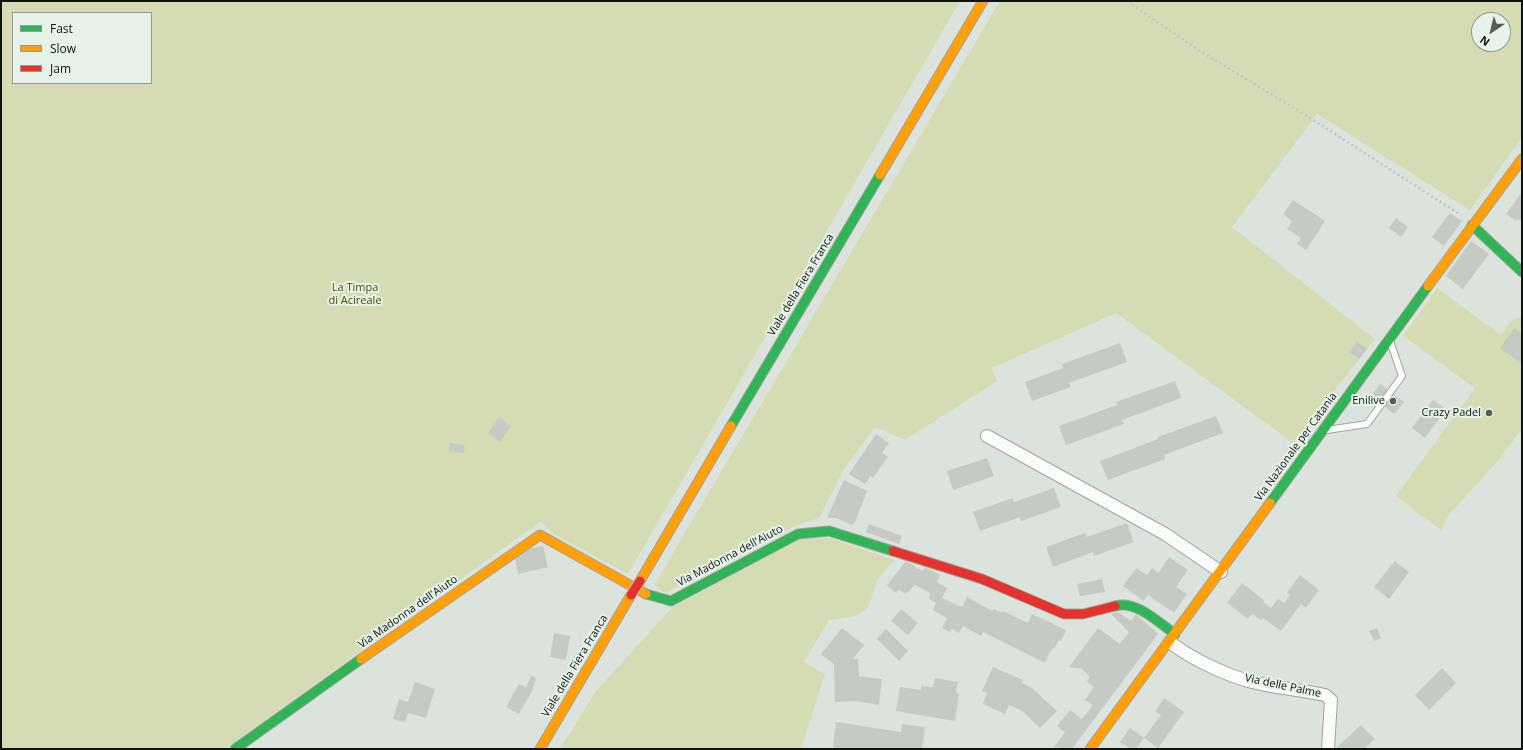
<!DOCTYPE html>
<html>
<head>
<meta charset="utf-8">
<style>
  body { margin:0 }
  #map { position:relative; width:1523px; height:750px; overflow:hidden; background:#dce3dd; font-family:"Open Sans",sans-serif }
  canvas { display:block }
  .frame { position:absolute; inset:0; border:2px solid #0f1310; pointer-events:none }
  .legend { position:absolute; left:12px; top:12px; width:140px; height:72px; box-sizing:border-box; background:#e7f3e9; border:1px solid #919992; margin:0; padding:5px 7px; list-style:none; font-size:12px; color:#0f1310 }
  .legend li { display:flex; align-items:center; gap:8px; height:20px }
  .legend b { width:20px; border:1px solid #919992 }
  .north { position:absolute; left:1471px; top:12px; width:40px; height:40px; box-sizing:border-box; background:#e7f3e9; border:1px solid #919992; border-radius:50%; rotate:215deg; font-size:11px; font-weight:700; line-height:16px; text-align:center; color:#0f1310 }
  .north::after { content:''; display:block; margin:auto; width:14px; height:18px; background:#575c58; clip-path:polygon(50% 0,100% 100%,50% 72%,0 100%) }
</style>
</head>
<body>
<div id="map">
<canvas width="1523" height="750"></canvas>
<div class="frame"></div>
<ul class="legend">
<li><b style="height:5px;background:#30b455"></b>Fast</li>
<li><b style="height:5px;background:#ff9f0a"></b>Slow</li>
<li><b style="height:5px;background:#e5322d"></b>Jam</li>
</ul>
<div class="north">N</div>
</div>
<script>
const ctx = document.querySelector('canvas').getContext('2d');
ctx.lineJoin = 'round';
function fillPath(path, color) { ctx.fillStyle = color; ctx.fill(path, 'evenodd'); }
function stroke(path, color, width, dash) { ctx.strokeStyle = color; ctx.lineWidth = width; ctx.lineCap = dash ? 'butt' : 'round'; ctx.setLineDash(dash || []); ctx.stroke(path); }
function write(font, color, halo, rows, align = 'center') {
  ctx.font = font + ' "Open Sans",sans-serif'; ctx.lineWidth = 4; ctx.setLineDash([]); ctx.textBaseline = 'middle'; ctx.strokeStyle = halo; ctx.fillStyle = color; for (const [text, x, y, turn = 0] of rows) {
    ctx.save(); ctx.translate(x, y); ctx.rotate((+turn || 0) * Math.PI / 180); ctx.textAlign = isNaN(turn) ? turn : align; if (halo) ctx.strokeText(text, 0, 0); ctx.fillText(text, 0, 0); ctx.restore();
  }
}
fillPath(new Path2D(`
  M 1,1 L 960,1 L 628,574 L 554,534 L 541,521 L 225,749 L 1,749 ZM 13,13 L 151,13 L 151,83 L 13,83 Z
  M 1000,1 L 1522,1 L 1522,137 L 1470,210 L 1317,114 L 1232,227 L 1375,339 L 1293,443 L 1116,313 L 992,368 L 997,381 L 905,440 L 875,427 L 844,469 L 819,518 L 795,526 L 665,593 L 654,585 ZM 1479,20 L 1503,20 L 1503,44 L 1479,44 Z
  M 1437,288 L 1501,335 L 1511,321 L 1522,316 L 1522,429 L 1497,462 L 1446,518 L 1442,531 L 1396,496 L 1475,388 L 1403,336 Z
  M 829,538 L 894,560 L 878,579 L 867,609 L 856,616 L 829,620 L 804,662 L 825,674 L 801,749 L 560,749 L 596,691 L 669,611 L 678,604 L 799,539 Z`), '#d5dcb4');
fillPath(new Path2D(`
  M 1522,192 L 1522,222 L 1518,219 L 1516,221 L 1506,214 Z
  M 1293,200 L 1325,221 L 1306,250 L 1297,244 L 1301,238 L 1287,229 L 1292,221 L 1283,214 Z
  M 1450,213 L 1462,221 L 1444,246 L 1432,237 Z
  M 1396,218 L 1408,227 L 1401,237 L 1389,228 Z
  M 1471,241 L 1489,254 L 1463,289 L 1446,276 Z
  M 1514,328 L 1522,333 L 1522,364 L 1500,348 Z
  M 1357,342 L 1367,349 L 1359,359 L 1349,352 Z
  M 1120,343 L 1127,362 L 1069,383 L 1071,387 L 1032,401 L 1025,382 L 1063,368 L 1062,364 Z
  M 1175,381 L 1181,398 L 1122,420 L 1124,424 L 1066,445 L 1059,426 L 1117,405 L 1116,402 Z
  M 1380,384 L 1404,402 L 1394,414 L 1371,396 Z
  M 1433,400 L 1446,409 L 1425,438 L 1412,428 Z
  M 1216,416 L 1223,433 L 1164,455 L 1165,459 L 1108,480 L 1100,461 L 1158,439 L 1158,437 Z
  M 499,417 L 511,426 L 500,442 L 488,433 Z
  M 876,434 L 889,443 L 882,453 L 888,457 L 873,478 L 870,476 L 865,484 L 849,474 Z
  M 450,443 L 465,445 L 464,453 L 449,451 Z
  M 987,458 L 994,476 L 953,490 L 947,471 Z
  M 844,480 L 867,491 L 855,522 L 852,525 L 836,518 L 827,518 Z
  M 1054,488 L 1061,507 L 1021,521 L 1020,517 L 980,531 L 973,512 L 1012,498 L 1014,502 Z
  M 1127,523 L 1134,542 L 1094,556 L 1093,552 L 1053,567 L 1046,547 L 1085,533 L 1087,537 Z
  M 869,524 L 902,536 L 899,544 L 866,532 Z
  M 543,546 L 548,567 L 518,574 L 515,559 L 527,549 Z
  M 1169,557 L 1188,570 L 1176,587 L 1187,594 L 1174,613 L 1148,595 L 1144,601 L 1123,586 L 1136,568 L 1147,575 L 1152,568 L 1159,573 Z
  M 906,561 L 922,571 L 925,567 L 940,575 L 937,582 L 947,588 L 942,598 L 962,607 L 967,597 L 992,611 L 994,609 L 1002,613 L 1003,611 L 1028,623 L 1032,614 L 1066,630 L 1061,641 L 1059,640 L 1054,649 L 1052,648 L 1045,663 L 983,632 L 981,636 L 963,626 L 959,633 L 952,629 L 950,632 L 942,628 L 947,618 L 933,610 L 936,603 L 929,599 L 930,593 L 915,585 L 906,594 L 899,590 L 896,593 L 887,585 Z
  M 1395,561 L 1409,572 L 1389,599 L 1374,587 Z
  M 1300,575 L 1319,590 L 1306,608 L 1301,604 L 1281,631 L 1263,618 L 1261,620 L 1252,614 L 1248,619 L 1227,603 L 1242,583 L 1264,600 L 1263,602 L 1271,608 L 1278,599 L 1284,603 L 1290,595 L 1287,593 Z
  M 1102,579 L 1105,592 L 1080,596 L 1077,584 Z
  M 901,609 L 918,623 L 908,635 L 891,621 Z
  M 1118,612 L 1131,621 L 1136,614 L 1158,634 L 1072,749 L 1054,747 L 1065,732 L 1057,726 L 1070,710 L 1082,719 L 1093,705 L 1085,700 L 1094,687 L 1087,681 L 1090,677 L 1082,669 L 1069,667 L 1098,628 L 1120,644 L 1129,632 L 1111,614 Z
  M 842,628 L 864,645 L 853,659 L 858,659 L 859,676 L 882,679 L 879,705 L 855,701 L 835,702 L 834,664 L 821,654 Z
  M 1377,628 L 1381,638 L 1374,641 L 1369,631 Z
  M 886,629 L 908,651 L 899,661 L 877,639 Z
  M 554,633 L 570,636 L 566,660 L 550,657 Z
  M 993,667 L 1023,680 L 1022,683 L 1032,688 L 1057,711 L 1040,728 L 1022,711 L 1009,705 L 1005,714 L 983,704 L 987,693 L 982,691 Z
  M 1442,668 L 1456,683 L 1429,710 L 1415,695 Z
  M 531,675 L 536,678 L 532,691 L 519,714 L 506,707 L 519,684 L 526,688 Z
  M 935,678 L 958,682 L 956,693 L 959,694 L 955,721 L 896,711 L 900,687 L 921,690 L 921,686 L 933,687 Z
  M 415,682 L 435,689 L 426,718 L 408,713 L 405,722 L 393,719 L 399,699 L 408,702 Z
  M 1164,698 L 1184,712 L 1158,748 L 1144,738 L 1161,715 L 1155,711 Z
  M 836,722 L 901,732 L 902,724 L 925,727 L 922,749 L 842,749 L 833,747 Z
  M 1361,725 L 1375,739 L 1364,749 L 1335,749 Z
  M 1130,728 L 1144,738 L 1136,749 L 1131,749 L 1120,742 Z`), '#c5cac5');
const lane = new Path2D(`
  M 1327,430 L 1367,424 L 1402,376 L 1390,341`);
const street = new Path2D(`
  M 987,436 L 1165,534 L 1221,572
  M 1170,642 C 1191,659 1226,675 1252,682 C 1276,688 1301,690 1325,695 L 1331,700 L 1328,749`);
const fast = new Path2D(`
  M 1472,225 L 1522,272
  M 731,426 L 880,175
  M 1270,503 L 1428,286
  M 646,594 L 671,601 L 798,534 L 829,531 L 893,551
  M 1115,606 C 1136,600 1158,622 1175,634
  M 235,749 L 361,659`);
const slow = new Path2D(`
  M 880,175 L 983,1
  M 1428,286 L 1522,159
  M 640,581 L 731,426
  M 361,659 L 540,535 L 646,594
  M 540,749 L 631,595
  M 1090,749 L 1270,503`);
const jam = new Path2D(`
  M 893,551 L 982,579 L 1064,614 L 1083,614 L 1115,606`);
stroke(lane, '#9fa4a0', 8);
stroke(street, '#9fa4a0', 14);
stroke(fast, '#9fa4a0', 11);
stroke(slow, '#9fa4a0', 11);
stroke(jam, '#9fa4a0', 11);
stroke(new Path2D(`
  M 1129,1 L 1131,4 L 1197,49 L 1307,116 L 1461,215`), '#c2c4c3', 2.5, [2, 3]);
stroke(lane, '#fafbfa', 6);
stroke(street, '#fafbfa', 12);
stroke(fast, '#30b455', 9);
stroke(slow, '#ff9f0a', 9);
stroke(jam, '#e5322d', 9);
const jamBridge = new Path2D(`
  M 631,595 L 640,581`);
stroke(jamBridge, '#bec1bf', 11, []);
stroke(jamBridge, '#e5322d', 9);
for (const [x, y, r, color] of [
  [1393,401,4,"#575c58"],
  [1489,413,4,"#575c58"]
]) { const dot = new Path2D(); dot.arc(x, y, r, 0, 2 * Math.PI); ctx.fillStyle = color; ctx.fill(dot); stroke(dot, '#e7f3e9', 1.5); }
write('11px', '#0f1310', '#e7f3e9', [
  ["Viale della Fiera Franca",801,285,-59],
  ["Via Nazionale per Catania",1296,447,-54],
  ["Via Madonna dell'Aiuto",730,556,-28],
  ["Via Madonna dell'Aiuto",408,612,-35],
  ["Viale della Fiera Franca",575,666,-59],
  ["Via delle Palme",1283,686,12]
]);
write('11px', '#474b00', '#e7f3e9', [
  ["La Timpa",355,288],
  ["di Acireale",355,301]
]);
write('11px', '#0f1310', '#e7f3e9', [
  ["Enilive",1385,401],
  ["Crazy Padel",1481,413]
], 'right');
</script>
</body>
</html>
